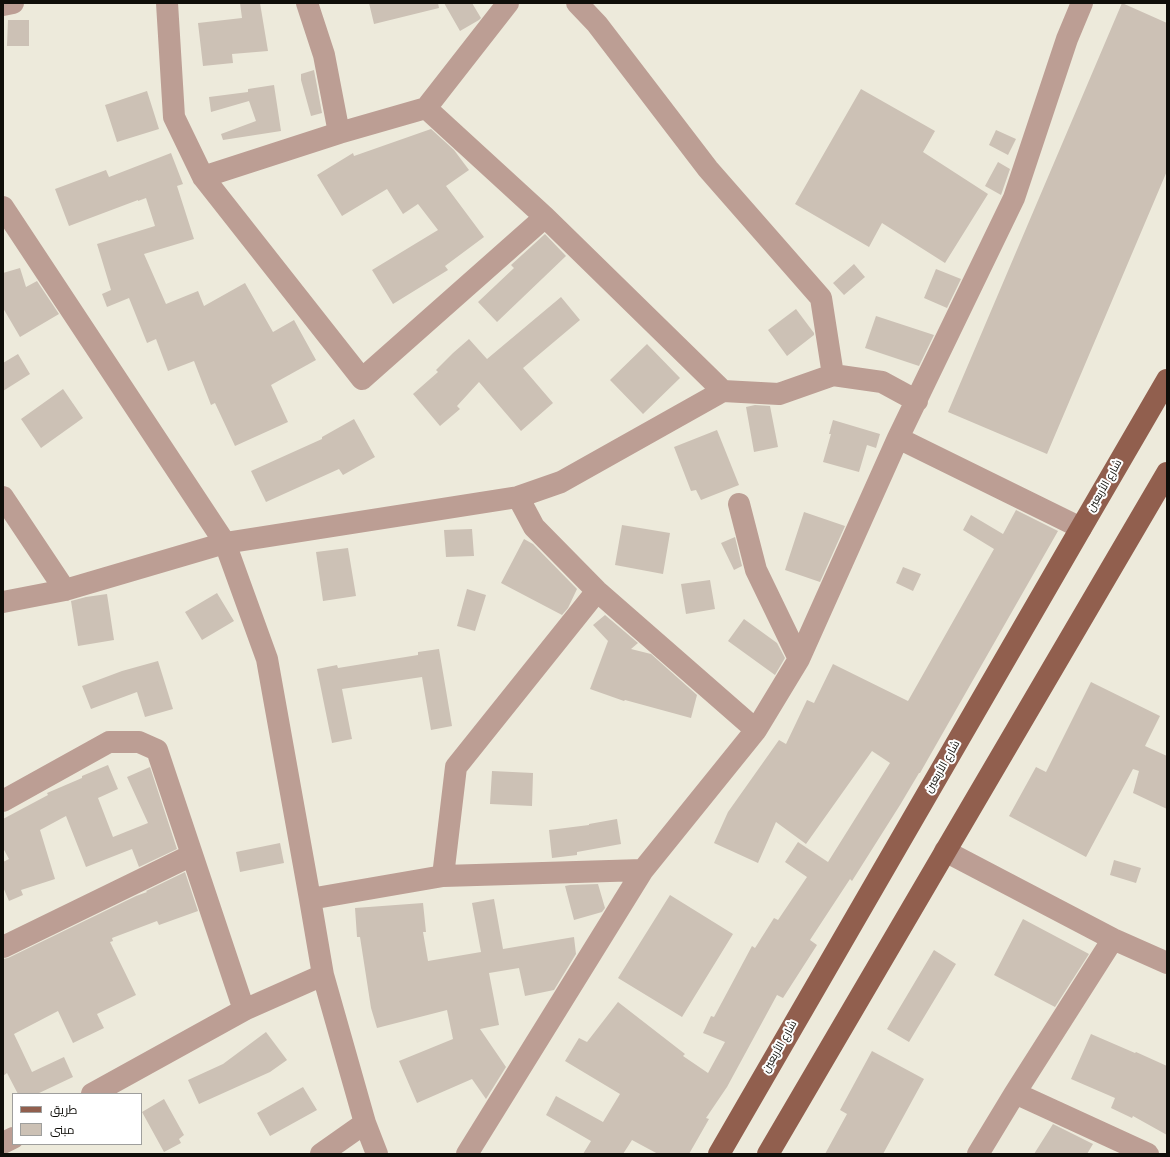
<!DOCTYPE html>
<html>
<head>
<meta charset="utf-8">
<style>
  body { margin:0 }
  #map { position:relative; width:1170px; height:1157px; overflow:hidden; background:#edeadb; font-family:Poppins,Cairo,sans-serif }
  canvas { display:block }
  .frame { position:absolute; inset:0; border:4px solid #0f0e09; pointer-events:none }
  .legend { position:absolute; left:12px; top:1093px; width:130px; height:52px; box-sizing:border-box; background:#fff; border:1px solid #9f9f9d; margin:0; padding:5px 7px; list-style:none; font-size:12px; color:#0f0e09 }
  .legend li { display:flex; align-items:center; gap:8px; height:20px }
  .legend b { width:20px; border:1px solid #9f9f9d }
</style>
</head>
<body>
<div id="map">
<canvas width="1170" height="1157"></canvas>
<div class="frame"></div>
<ul class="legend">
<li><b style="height:5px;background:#915f4e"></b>طريق</li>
<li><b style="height:11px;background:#ccc1b5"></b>مبنى</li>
</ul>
</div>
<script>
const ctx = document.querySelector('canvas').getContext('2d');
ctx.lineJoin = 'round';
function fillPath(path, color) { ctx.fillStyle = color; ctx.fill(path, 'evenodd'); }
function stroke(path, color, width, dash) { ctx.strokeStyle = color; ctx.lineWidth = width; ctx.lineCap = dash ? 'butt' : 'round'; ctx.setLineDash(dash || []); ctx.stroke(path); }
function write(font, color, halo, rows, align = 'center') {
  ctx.font = font + ' Poppins,Cairo,sans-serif'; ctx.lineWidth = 4; ctx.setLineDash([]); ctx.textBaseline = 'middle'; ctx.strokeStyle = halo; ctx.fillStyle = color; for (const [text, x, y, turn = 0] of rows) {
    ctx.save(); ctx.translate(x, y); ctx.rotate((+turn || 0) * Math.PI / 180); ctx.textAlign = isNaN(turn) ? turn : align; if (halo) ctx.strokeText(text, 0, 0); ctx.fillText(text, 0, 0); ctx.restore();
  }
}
fillPath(new Path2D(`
  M 240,3 L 260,3 L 268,51 L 232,54 L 233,63 L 203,66 L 198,23 L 242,18 Z
  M 369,3 L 438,3 L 439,8 L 374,24 Z
  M 444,3 L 472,3 L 481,18 L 479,20 L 460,31 Z
  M 1122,3 L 1167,23 L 1167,171 L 1047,454 L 948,412 Z
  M 8,20 L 29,20 L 29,46 L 7,46 Z
  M 314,70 L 322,113 L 311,116 L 301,80 L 301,74 Z
  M 274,85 L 281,131 L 223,140 L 221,134 L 256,121 L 249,101 L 211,112 L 209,97 L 248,92 L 248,89 Z
  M 861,89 L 935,131 L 923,152 L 988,194 L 945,263 L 882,223 L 869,247 L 795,204 Z
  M 147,91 L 159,129 L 117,142 L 105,105 Z
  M 431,129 L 454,150 L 469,170 L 446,186 L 484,237 L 445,266 L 448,270 L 393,304 L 372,270 L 438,230 L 418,204 L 403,214 L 387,189 L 342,216 L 317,175 L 353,153 L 354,156 Z
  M 996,130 L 1016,139 L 1008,155 L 989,145 Z
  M 171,153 L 183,184 L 177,186 L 194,239 L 144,254 L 166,304 L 198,291 L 204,306 L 245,283 L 273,332 L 294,320 L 316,360 L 271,385 L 288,422 L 235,446 L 215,403 L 211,405 L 194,361 L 168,371 L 156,339 L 147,343 L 129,298 L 107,307 L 102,294 L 111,290 L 97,244 L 155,226 L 146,198 L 138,201 L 138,200 L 69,226 L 55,189 L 106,170 L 109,177 Z
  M 998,162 L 1010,169 L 1001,195 L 985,186 Z
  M 545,234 L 566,256 L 497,322 L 478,302 L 514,268 L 511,265 Z
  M 854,264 L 865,277 L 844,295 L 833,283 Z
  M 20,268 L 26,287 L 37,281 L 59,314 L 20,337 L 3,308 L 3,273 Z
  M 936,269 L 961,279 L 947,308 L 924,298 Z
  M 561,297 L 580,320 L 523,368 L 553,403 L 521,431 L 479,382 L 457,406 L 460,409 L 440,426 L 413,394 L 438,372 L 436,370 L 453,353 L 469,339 L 487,359 Z
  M 796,309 L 814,333 L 814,335 L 787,356 L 768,330 Z
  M 876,316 L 934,335 L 919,366 L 865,348 Z
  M 647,344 L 680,378 L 643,414 L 610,380 Z
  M 18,354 L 30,374 L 3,391 L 3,363 Z
  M 63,389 L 83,418 L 41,448 L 21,419 Z
  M 755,405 L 770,406 L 778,447 L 754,452 L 746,407 Z
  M 354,419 L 375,457 L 343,475 L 339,469 L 266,502 L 251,471 L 322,439 L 322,437 Z
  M 833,420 L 880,434 L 876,448 L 867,445 L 859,472 L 823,462 L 831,434 L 829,434 Z
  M 717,430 L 739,485 L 701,500 L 696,490 L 691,491 L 674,447 Z
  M 1016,510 L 1058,531 L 920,773 L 919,773 L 900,805 L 852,881 L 850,879 L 810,940 L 817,945 L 783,998 L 777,995 L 727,1087 L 706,1118 L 709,1119 L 689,1154 L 658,1154 L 632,1140 L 623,1154 L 583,1154 L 591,1141 L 546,1115 L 556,1096 L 603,1122 L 620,1094 L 565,1061 L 579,1038 L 587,1042 L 618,1002 L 685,1054 L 683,1056 L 708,1073 L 725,1042 L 703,1033 L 711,1016 L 714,1017 L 752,946 L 755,948 L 774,918 L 778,920 L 807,877 L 785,862 L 798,842 L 828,862 L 890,763 L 872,751 L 806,844 L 776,822 L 758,863 L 714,843 L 728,812 L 779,740 L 786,744 L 807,700 L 814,703 L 833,664 L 908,701 L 994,549 L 963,530 L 971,515 L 1003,534 Z
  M 804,512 L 845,526 L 820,582 L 785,570 Z
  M 622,525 L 670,533 L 663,574 L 615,565 Z
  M 472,529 L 474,556 L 446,557 L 444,530 Z
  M 735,537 L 742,566 L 734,570 L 721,543 Z
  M 524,539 L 533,544 L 577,589 L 568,608 L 562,615 L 501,583 Z
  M 348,548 L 356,596 L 323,601 L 316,552 Z
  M 903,567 L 921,574 L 913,591 L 896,583 Z
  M 710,580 L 715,609 L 686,614 L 681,584 Z
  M 467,589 L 486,595 L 475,631 L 457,626 Z
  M 217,593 L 234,621 L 202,640 L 185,612 Z
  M 107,594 L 114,640 L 78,646 L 71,601 L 86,597 Z
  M 605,615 L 638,643 L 631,649 L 651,654 L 697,695 L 691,718 L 625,700 L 624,701 L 590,689 L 608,641 L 593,625 Z
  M 744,619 L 777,643 L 785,658 L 775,675 L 728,641 Z
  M 439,649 L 452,726 L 431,730 L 422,677 L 342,689 L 352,739 L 332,743 L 317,669 L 337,665 L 338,668 L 418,655 L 418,652 Z
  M 158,661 L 173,709 L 145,717 L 137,692 L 91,709 L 82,686 L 122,671 Z
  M 1091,682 L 1160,716 L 1145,746 L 1167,756 L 1167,809 L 1133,793 L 1139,771 L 1133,769 L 1086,857 L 1009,816 L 1036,767 L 1046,772 Z
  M 108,765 L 118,789 L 98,798 L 113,837 L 148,823 L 127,777 L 150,767 L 177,849 L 139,867 L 132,849 L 86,867 L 66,816 L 40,830 L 55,879 L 21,890 L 23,895 L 9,901 L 3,887 L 3,862 L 9,859 L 3,848 L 3,819 L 48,795 L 47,793 L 82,778 L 82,776 Z
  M 492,771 L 533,773 L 532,806 L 490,804 Z
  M 617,819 L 621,844 L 577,852 L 577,855 L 552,858 L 549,830 L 589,825 L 589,824 Z
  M 280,843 L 284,863 L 240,872 L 236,852 Z
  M 1114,860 L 1141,868 L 1136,883 L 1110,875 Z
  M 185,872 L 198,911 L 159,925 L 157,921 L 112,938 L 113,941 L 110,942 L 136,995 L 97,1014 L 104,1028 L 73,1043 L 58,1011 L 14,1034 L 32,1072 L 64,1057 L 73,1077 L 37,1094 L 18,1094 L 7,1073 L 3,1076 L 3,959 L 8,958 L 136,896 L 147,892 L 146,891 Z
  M 598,884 L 605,908 L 602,912 L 574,920 L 565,886 L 570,885 Z
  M 670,895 L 733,934 L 682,1017 L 618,978 Z
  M 494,899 L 503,949 L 574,937 L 576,954 L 554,990 L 525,996 L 519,968 L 489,973 L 499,1025 L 480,1029 L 506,1067 L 486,1099 L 472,1079 L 417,1103 L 399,1061 L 453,1039 L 447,1010 L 377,1028 L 371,1008 L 360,937 L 357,937 L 355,908 L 423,903 L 426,932 L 423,932 L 428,961 L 481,952 L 472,903 Z
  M 1023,919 L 1089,954 L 1055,1007 L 994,975 Z
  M 934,950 L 956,964 L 909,1042 L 887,1029 Z
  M 266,1032 L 287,1060 L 270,1072 L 199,1104 L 188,1080 L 223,1064 Z
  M 1091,1034 L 1135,1053 L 1136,1052 L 1167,1066 L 1167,1135 L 1133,1116 L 1132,1118 L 1111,1108 L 1115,1098 L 1071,1079 Z
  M 872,1051 L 924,1079 L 883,1154 L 825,1154 L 847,1114 L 840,1110 Z
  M 303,1087 L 317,1110 L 270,1136 L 257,1113 Z
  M 164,1099 L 184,1135 L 179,1139 L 181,1143 L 164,1152 L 142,1112 Z
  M 1053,1124 L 1093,1144 L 1087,1154 L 1034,1154 Z`), '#ccc1b5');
stroke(new Path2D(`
  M 167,3 L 174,117 L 203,177 L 362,379 L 545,217
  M 307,3 L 324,55 L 339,133
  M 577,3 L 597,24 L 708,169 L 821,298 L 833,375
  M 3,5 L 13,3
  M 426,108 L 508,3
  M 203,177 L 339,133 L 426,108 L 545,217 L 723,391
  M 3,207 L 225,543 L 267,659 L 310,899 L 323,975 L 365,1123 L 377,1154
  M 898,438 L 1081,528
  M 3,497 L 65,590
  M 518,497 L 534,527 L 597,591 L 756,730
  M 739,504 L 756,570 L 799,659
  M 3,602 L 65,590 L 225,543 L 518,497 L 561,482 L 723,391 L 779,394 L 833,375 L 882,382 L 917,401
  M 3,801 L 109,742 L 139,742 L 157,750 L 244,1010
  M 945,851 L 1113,939 L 1167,963
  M 443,876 L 456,767 L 597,591
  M 310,899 L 443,876 L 643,870
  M 3,947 L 192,855
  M 1015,1093 L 1148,1154
  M 92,1094 L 244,1010 L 323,975
  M 3,1143 L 13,1138
  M 321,1154 L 365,1123
  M 467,1154 L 643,870 L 756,730 L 799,659 L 898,438 L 1014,198 L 1067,39 L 1082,3
  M 978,1154 L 1015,1093 L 1113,939`), '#bc9e94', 22);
stroke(new Path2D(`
  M 719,1154 L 1081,528 L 1167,380
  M 768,1154 L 1167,473`), '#915f4e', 22);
write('11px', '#0f0e09', '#fff', [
  ["شارع الأربعين",1105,486,-60],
  ["شارع الأربعين",943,767,-60],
  ["شارع الأربعين",780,1047,-60]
]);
</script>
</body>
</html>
